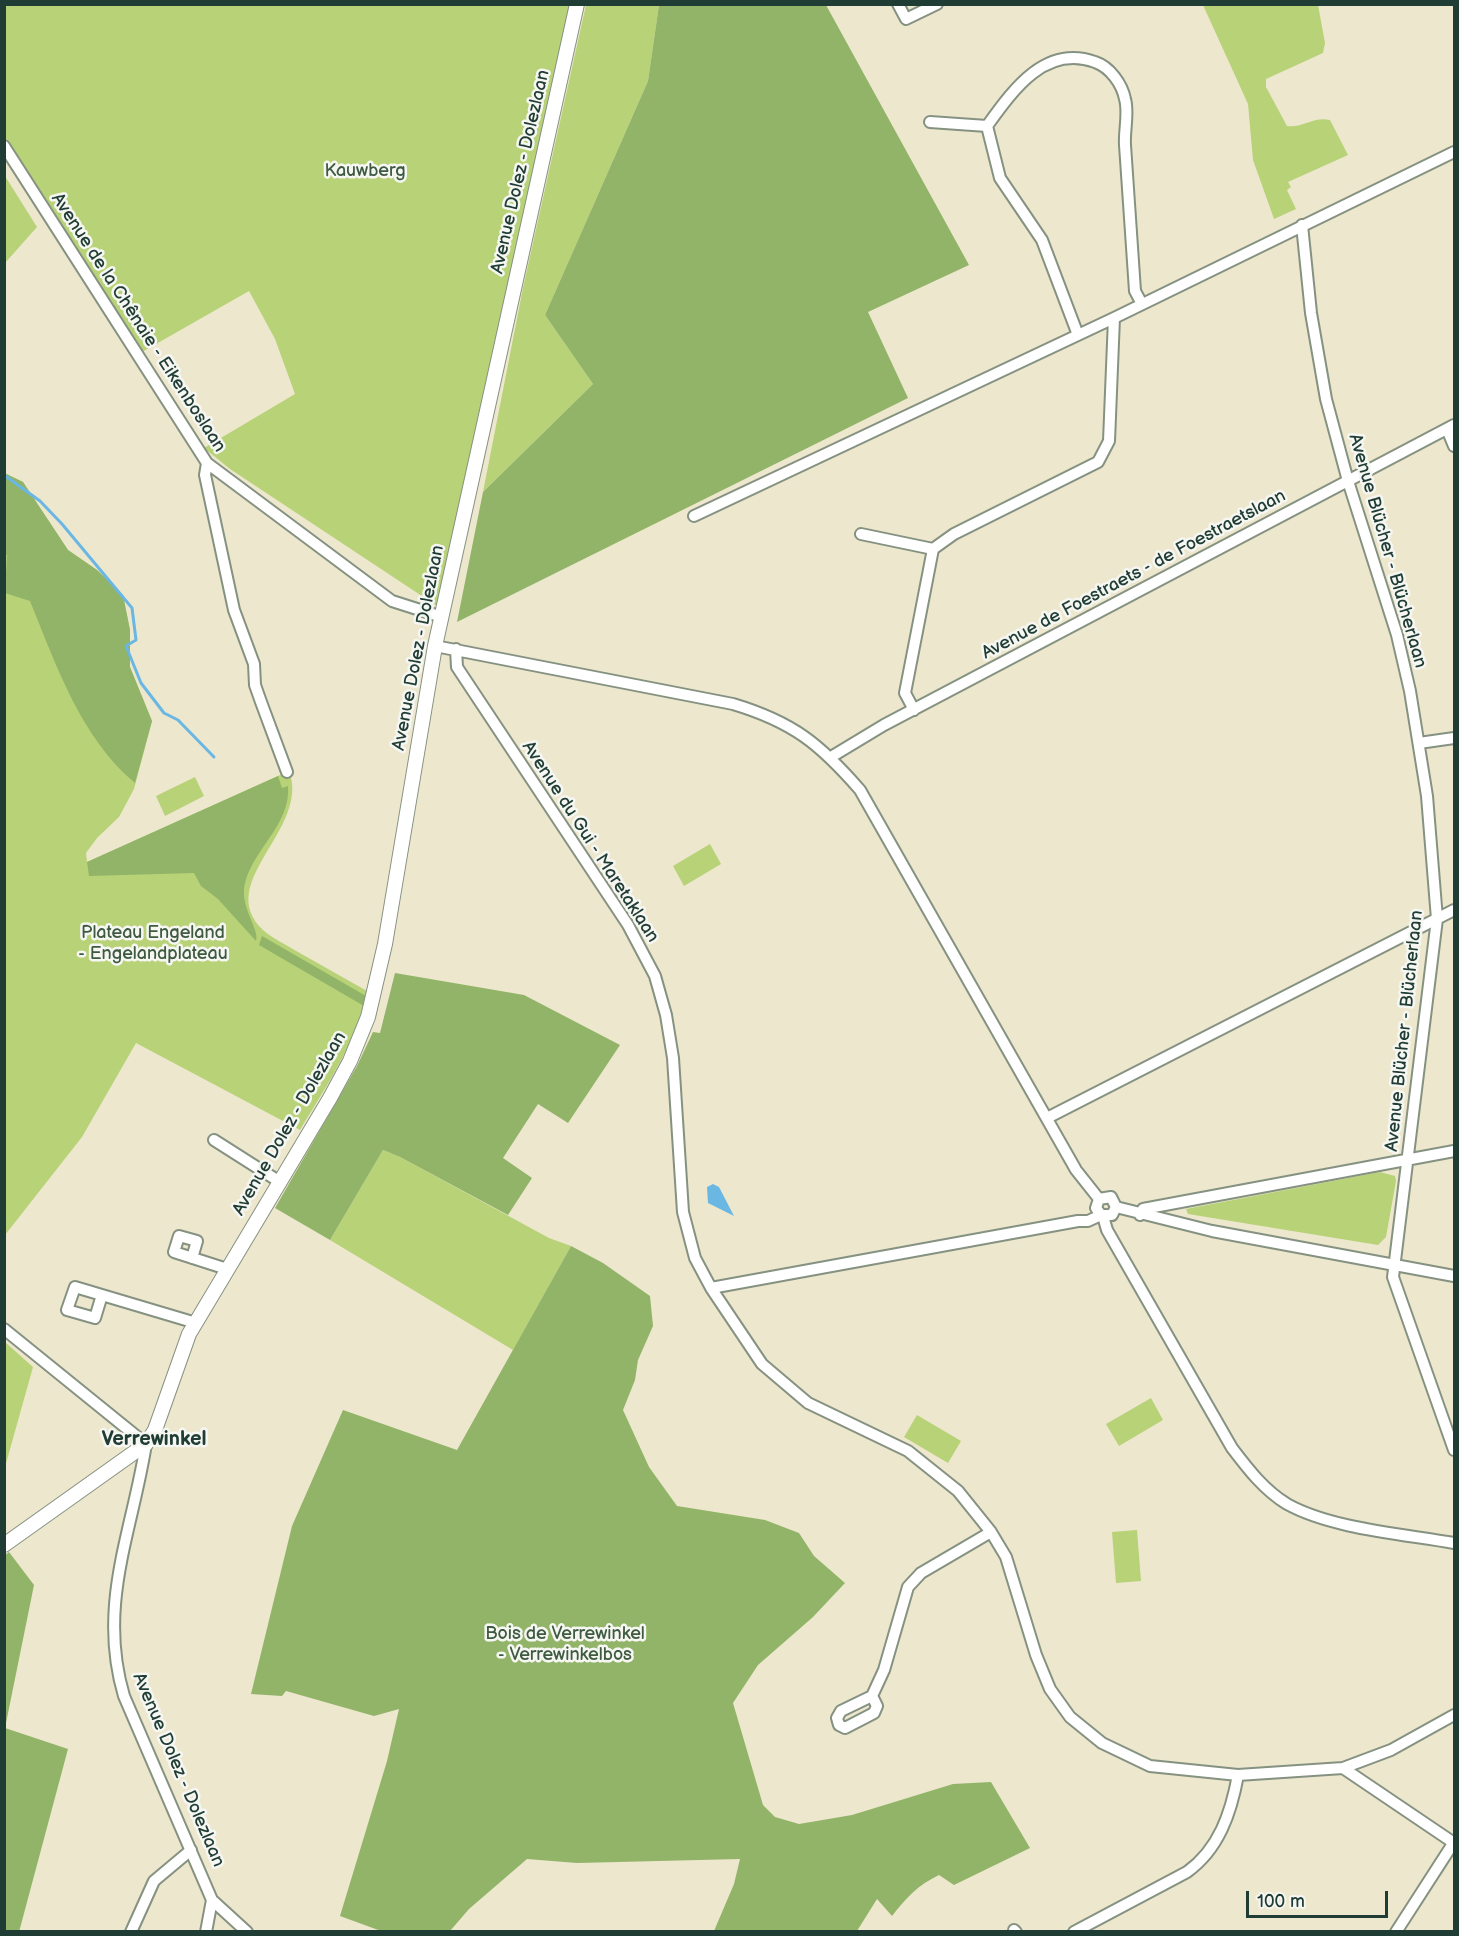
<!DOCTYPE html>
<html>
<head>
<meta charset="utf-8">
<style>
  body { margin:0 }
  #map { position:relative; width:1459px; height:1936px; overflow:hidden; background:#ede7ce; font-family:"Balsamiq Sans",sans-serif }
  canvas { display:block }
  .frame { position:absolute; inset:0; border:6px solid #1f3d34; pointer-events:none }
  .scale { position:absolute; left:1246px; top:1891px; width:142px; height:27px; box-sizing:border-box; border:3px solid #1f3d34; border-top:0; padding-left:8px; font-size:18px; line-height:21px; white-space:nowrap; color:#1f3d34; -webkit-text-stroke:4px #f6f6f2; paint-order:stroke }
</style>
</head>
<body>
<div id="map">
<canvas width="1459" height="1936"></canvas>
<div class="frame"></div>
<div class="scale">100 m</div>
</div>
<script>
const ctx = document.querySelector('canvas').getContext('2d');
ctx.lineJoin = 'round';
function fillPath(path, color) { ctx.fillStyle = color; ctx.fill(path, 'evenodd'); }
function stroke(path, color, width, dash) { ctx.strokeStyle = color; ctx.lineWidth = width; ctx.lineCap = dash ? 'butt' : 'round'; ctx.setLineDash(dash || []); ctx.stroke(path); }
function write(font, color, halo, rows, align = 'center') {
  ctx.font = font + ' "Balsamiq Sans",sans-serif'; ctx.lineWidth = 5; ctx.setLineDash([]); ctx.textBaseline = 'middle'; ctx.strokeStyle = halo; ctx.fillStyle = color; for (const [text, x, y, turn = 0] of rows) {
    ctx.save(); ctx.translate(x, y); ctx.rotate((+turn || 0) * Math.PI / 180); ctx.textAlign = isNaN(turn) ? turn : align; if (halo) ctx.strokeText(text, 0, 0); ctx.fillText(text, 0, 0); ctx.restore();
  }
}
fillPath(new Path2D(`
  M 4,5 L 573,5 L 440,608 L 230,469 L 204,448 L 295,394 L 275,339 L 249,291 L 142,352 L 5,137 Z
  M 586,5 L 659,5 L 648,81 L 545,315 L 593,384 L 483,492 L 523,288 Z
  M 1203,5 L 1318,5 L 1325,43 L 1323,53 L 1266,79 L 1266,87 L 1287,126 C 1303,128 1314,116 1330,120 L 1348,155 L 1288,182 L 1291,187 L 1287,190 L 1296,209 L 1274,219 L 1253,160 L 1248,104 Z
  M 5,176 L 37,227 L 5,263 Z
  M 5,473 L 23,482 L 68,550 L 97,570 L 123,595 L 130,630 L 130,667 L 152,721 L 134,789 L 119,817 L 97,838 L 86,853 L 87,862 L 289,771 C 311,829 213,882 263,930 C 273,939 287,945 298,952 C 321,965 344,978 367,991 C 356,1043 327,1085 300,1130 L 136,1043 L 82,1137 L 5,1235 Z
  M 195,777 L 204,796 L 165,816 L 156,796 Z
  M 710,844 L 721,864 L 684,886 L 673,866 Z
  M 383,1150 L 400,1157 L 549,1238 L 571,1246 L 513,1350 L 330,1240 Z
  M 1380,1172 L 1395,1176 L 1396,1181 L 1386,1237 L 1378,1245 L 1188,1214 L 1186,1209 Z
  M 5,1342 L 33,1367 L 5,1467 Z
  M 1151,1398 L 1163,1420 L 1119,1446 L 1106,1424 Z
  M 917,1415 L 961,1441 L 948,1463 L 904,1437 Z
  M 1137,1530 L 1141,1581 L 1116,1583 L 1112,1532 Z`), '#b8d277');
fillPath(new Path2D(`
  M 659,5 L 826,5 L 969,265 L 868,312 L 908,398 L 457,622 L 483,492 L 593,384 L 545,315 L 648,81 Z
  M 4,473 L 23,482 L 68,550 L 97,570 L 123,595 L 130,630 L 130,667 L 152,721 L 135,783 C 81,738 56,665 30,601 L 5,593 L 7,555 L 4,554 Z
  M 278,776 L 282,788 L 288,786 C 291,824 254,848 245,883 C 239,907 260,929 256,941 L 218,899 L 201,886 L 194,873 L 89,876 L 87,862 Z
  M 262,936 L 366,996 L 364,1006 L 259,945 Z
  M 395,973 L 524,995 L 620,1045 L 568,1123 L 538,1104 L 503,1158 L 532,1178 L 508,1215 L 400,1157 L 383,1150 L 330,1240 L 275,1208 L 357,1066 L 373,1032 L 380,1033 Z
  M 571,1246 L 603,1263 L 650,1296 L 653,1326 L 638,1360 L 635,1380 L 623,1410 L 649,1467 L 677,1506 L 765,1520 L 799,1533 L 814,1556 L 845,1583 L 813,1617 L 758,1665 L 733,1703 L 763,1805 L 775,1817 L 799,1824 L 852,1815 L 953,1784 L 991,1782 L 1030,1848 L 954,1885 L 939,1875 C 918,1885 906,1898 892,1916 L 877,1899 L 857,1931 L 714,1931 L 734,1884 L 740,1859 L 577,1863 L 527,1859 L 469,1909 L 450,1931 L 381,1931 L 340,1916 L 387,1761 L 399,1709 L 374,1716 L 286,1691 L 282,1696 L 251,1694 L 292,1526 L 343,1410 L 457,1450 Z
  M 9,1552 L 34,1585 L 5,1728 L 68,1749 L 19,1932 L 4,1931 L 4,1556 Z`), '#92b468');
fillPath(new Path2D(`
  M 713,1184 L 719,1187 L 734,1216 L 708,1203 L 707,1187 Z`), '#6ab7e4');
stroke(new Path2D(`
  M 4,475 L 40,501 L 62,524 L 132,608 L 136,640 L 126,646 L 141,683 L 164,713 L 178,720 L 214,757`), '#6ab7e4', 3);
const minor = new Path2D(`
  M 898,4 L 906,19 L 937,4
  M 930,122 L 987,126
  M 4,146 L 207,463 L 392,601 L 442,617
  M 1302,225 L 1311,313 L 1326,399 L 1348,481 L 1397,635 L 1410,691 L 1427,796 L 1437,919 L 1393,1277 L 1454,1450
  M 1078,335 L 1042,240 L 1000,178 L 987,126 C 1013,90 1045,44 1095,62 C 1110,67 1122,84 1125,99 C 1129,113 1124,130 1125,145 C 1128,194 1132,242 1135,291 L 1142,304
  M 1447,429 L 1454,446
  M 207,463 L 205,475 L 234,610 L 254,664 L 255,685 L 261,702 L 287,772
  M 694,516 L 1114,318 L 1454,152
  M 861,534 L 933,549
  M 435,646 L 733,704 C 793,722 820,744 860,790 L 1076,1170 L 1099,1199
  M 456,649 L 457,667 L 628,925 L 655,976 L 666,1015 L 673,1058 L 683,1212 L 695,1258 L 711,1288 L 762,1364 L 808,1403 L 908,1451 L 958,1491 L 991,1532 L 1006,1557 L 1036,1655 L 1050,1689 L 1070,1717 L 1102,1743 L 1150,1766 L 1238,1775 L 1343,1768 L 1391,1750 L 1454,1715
  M 914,710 L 905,693 L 933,549 L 954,534 L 1098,462 L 1109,441 L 1114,318
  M 1419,743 L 1454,738
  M 831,757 L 884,725 L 1454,425
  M 1047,1118 L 1454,910
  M 214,1140 L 280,1182
  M 1099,1199 L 1096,1208 L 1101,1215 L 1112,1215 L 1116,1207
  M 1099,1199 L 1111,1197 L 1116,1207
  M 1116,1207 L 1212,1231 L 1454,1276
  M 1140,1215 L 1143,1209 L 1454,1151
  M 1103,1216 L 1107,1230 L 1232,1448 C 1248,1469 1264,1490 1287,1504 C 1332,1529 1404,1534 1454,1543
  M 192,1258 L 197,1241 L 179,1236 L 174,1252 L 227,1269
  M 711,1288 L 1078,1221 L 1088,1221 L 1101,1215
  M 102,1295 L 95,1318 L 67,1310 L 75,1287 L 186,1320 L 196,1323
  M 4,1329 L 146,1444 C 132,1533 97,1605 124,1696 L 212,1900 L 247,1932
  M 872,1696 L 877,1706 L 874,1713 L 845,1728 L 839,1725 L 837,1718 L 841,1711 L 872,1696 L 884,1670 L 908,1587 L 921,1573 L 991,1532
  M 1343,1768 L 1454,1843
  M 1014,1930 L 1016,1932
  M 131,1932 L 154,1881 L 191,1850
  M 206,1932 L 212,1900
  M 1074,1932 L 1187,1872 C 1219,1849 1231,1813 1238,1775
  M 1396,1932 L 1454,1842`);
const tertiary = new Path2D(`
  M 4,1545 L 146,1444 L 155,1430 L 189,1334 L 330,1098 L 350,1061 L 368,1017 L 385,944 L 435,646 L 577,4`);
stroke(minor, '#869281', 14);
stroke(tertiary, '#869281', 16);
stroke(minor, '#fff', 10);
stroke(tertiary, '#fff', 14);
write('18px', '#3e5b41', '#f6f6f2', [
  ["Kauwberg",365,171],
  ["Plateau Engeland",153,933],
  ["- Engelandplateau",153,954],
  ["Bois de Verrewinkel",565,1634],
  ["- Verrewinkelbos",565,1655]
]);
write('18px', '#1f3d34', '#f6f6f2', [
  ["Avenue Dolez - Dolezlaan",521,172,-77],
  ["Avenue de la Chênaie - Eikenboslaan",138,323,57],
  ["Avenue Blücher - Blücherlaan",1387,551,74],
  ["Avenue de Foestraets - de Foestraetslaan",1134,575,-28],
  ["Avenue Dolez - Dolezlaan",419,648,-79],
  ["Avenue du Gui - Maretaklaan",590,842,57],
  ["Avenue Blücher - Blücherlaan",1405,1031,-84],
  ["Avenue Dolez - Dolezlaan",290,1124,-60],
  ["Avenue Dolez - Dolezlaan",178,1770,67]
]);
write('bold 20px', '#1f3d34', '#f6f6f2', [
  ["Verrewinkel",154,1440]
]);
</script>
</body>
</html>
